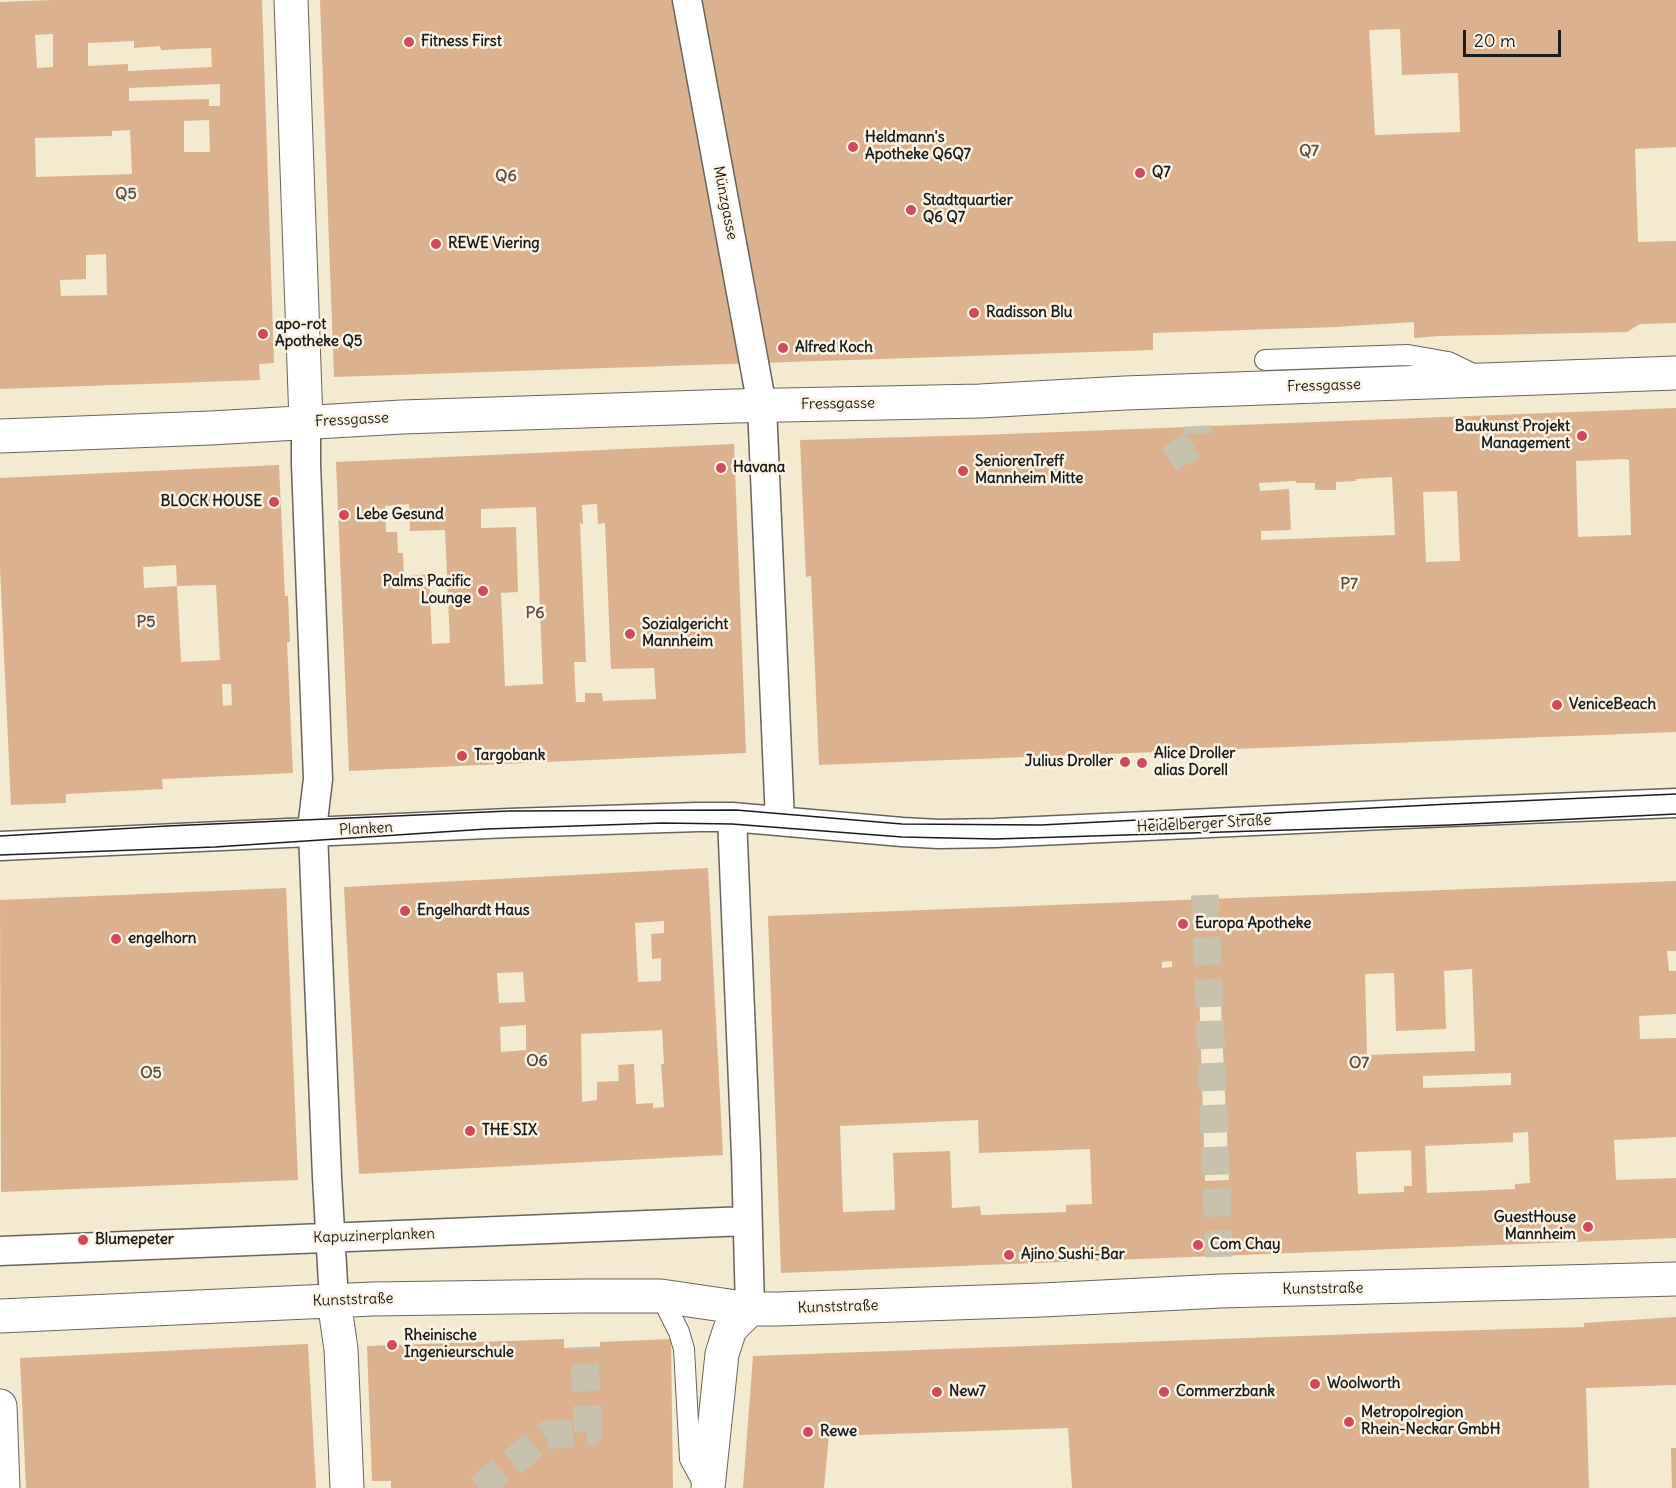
<!DOCTYPE html>
<html>
<head>
<meta charset="utf-8">
<style>
  body { margin:0 }
  #map { position:relative; width:1676px; height:1488px; overflow:hidden; background:#f3ead0; font-family:Delius,sans-serif }
  canvas { display:block }
  .scale { position:absolute; left:1463px; top:30px; width:98px; height:27px; box-sizing:border-box; border:3px solid #1c1c1c; border-top:0; padding-left:8px; font-size:18px; line-height:21px; white-space:nowrap; color:#1c1c1c; -webkit-text-stroke:4px #fcf5e5; paint-order:stroke }
</style>
</head>
<body>
<div id="map">
<canvas width="1676" height="1488"></canvas>
<div class="scale">20 m</div>
</div>
<script>
const ctx = document.querySelector('canvas').getContext('2d');
ctx.lineJoin = 'round';
function fillPath(path, color) { ctx.fillStyle = color; ctx.fill(path, 'evenodd'); }
function stroke(path, color, width, dash) { ctx.strokeStyle = color; ctx.lineWidth = width; ctx.lineCap = dash ? 'butt' : 'round'; ctx.setLineDash(dash || []); ctx.stroke(path); }
function write(font, color, halo, rows, align = 'center') {
  ctx.font = font + ' Delius,sans-serif'; ctx.lineWidth = 5; ctx.setLineDash([]); ctx.textBaseline = 'middle'; ctx.strokeStyle = halo; ctx.fillStyle = color; for (const [text, x, y, turn = 0] of rows) {
    ctx.save(); ctx.translate(x, y); ctx.rotate((+turn || 0) * Math.PI / 180); ctx.textAlign = isNaN(turn) ? turn : align; if (halo) ctx.strokeText(text, 0, 0); ctx.fillText(text, 0, 0); ctx.restore();
  }
}
fillPath(new Path2D(`
  M 54,0 L 262,0 L 274,363 L 259,364 L 260,380 L 0,389 L 0,2 ZM 53,34 L 53,67 L 37,68 L 35,35 ZM 134,41 L 134,48 L 160,46 L 161,50 L 211,48 L 212,67 L 128,71 L 128,64 L 88,66 L 88,43 ZM 220,84 L 220,106 L 209,106 L 209,99 L 129,101 L 129,88 ZM 209,120 L 210,152 L 184,152 L 184,121 ZM 130,130 L 132,174 L 36,177 L 35,138 L 112,136 L 112,131 ZM 106,254 L 107,295 L 61,296 L 60,280 L 86,279 L 86,255 Z
  M 320,0 L 1676,0 L 1676,147 L 1635,149 L 1638,242 L 1676,241 L 1676,323 L 1640,324 L 1627,332 L 1440,336 L 1414,338 L 1414,322 L 1335,327 L 1153,333 L 1153,350 L 334,377 ZM 1400,29 L 1402,75 L 1458,73 L 1460,132 L 1375,135 L 1369,30 Z
  M 1676,408 L 1676,732 L 819,765 L 811,576 L 806,577 L 800,440 L 981,435 ZM 1624,459 L 1629,460 L 1631,535 L 1578,537 L 1576,461 ZM 1392,477 L 1395,535 L 1261,540 L 1261,531 L 1291,530 L 1289,489 L 1260,491 L 1259,483 L 1296,481 L 1296,483 L 1315,483 L 1315,490 L 1336,490 L 1336,482 L 1356,481 L 1356,479 ZM 1457,491 L 1460,561 L 1426,562 L 1423,492 Z
  M 734,444 L 746,753 L 349,771 L 336,462 ZM 409,504 L 410,531 L 445,530 L 450,643 L 432,644 L 429,574 L 404,576 L 403,553 L 398,553 L 397,532 L 386,532 L 385,506 ZM 597,504 L 598,524 L 605,523 L 611,669 L 654,668 L 656,699 L 603,701 L 602,693 L 585,693 L 585,702 L 576,702 L 574,662 L 586,662 L 580,523 L 583,524 L 582,505 ZM 536,507 L 543,684 L 505,686 L 501,593 L 518,592 L 516,527 L 481,528 L 481,509 Z
  M 279,465 L 285,596 L 288,596 L 290,642 L 287,642 L 293,773 L 162,779 L 163,789 L 66,794 L 66,803 L 11,805 L 0,568 L 0,478 ZM 176,565 L 177,586 L 216,585 L 220,660 L 181,662 L 177,586 L 144,588 L 143,567 ZM 222,684 L 231,684 L 232,705 L 223,706 Z
  M 708,868 L 723,1155 L 359,1174 L 344,887 ZM 664,921 L 664,933 L 651,934 L 652,959 L 661,958 L 661,981 L 638,982 L 635,923 ZM 523,972 L 525,1002 L 499,1003 L 497,973 ZM 526,1025 L 526,1050 L 501,1052 L 500,1027 ZM 662,1030 L 664,1064 L 661,1064 L 664,1107 L 653,1108 L 653,1103 L 636,1104 L 634,1064 L 618,1065 L 619,1081 L 597,1082 L 597,1100 L 582,1102 L 581,1034 Z
  M 1676,881 L 1676,951 L 1667,951 L 1669,971 L 1676,971 L 1676,1014 L 1639,1016 L 1640,1039 L 1676,1038 L 1676,1137 L 1614,1140 L 1616,1180 L 1676,1178 L 1676,1238 L 781,1273 L 768,916 ZM 1172,961 L 1172,967 L 1162,968 L 1162,962 ZM 1472,969 L 1475,1051 L 1367,1055 L 1365,974 L 1394,973 L 1396,1031 L 1446,1029 L 1444,971 ZM 1220,985 L 1229,1180 L 1205,1181 L 1199,986 ZM 1511,1073 L 1511,1085 L 1423,1088 L 1423,1076 ZM 978,1120 L 979,1153 L 1090,1149 L 1092,1204 L 1066,1205 L 1066,1212 L 981,1215 L 980,1206 L 952,1208 L 950,1151 L 893,1153 L 895,1210 L 843,1212 L 840,1126 ZM 1528,1132 L 1530,1183 L 1515,1184 L 1515,1189 L 1427,1193 L 1425,1146 L 1513,1142 L 1513,1133 ZM 1411,1150 L 1412,1186 L 1404,1186 L 1404,1192 L 1358,1194 L 1356,1152 Z
  M 286,888 L 298,1180 L 1,1192 L 0,900 Z
  M 1676,1317 L 1676,1385 L 1586,1388 L 1589,1488 L 1072,1488 L 1068,1428 L 829,1436 L 824,1488 L 743,1488 L 753,1356 L 1412,1332 L 1584,1327 L 1584,1323 Z
  M 564,1339 L 564,1348 L 600,1347 L 600,1342 L 671,1339 L 673,1488 L 391,1488 L 391,1481 L 372,1481 L 367,1346 Z
  M 308,1344 L 316,1488 L 26,1488 L 20,1358 Z
  M 1671,1448 L 1676,1448 L 1676,1488 L 1672,1488 Z`), '#dcb18d');
stroke(new Path2D(`
  M 1169,459 L 1198,442 L 1197,426
  M 1205,895 L 1219,1257
  M 479,1488 L 547,1435 L 588,1432 L 584,1347`), '#c8c1ac', 28, [28, 14]);
const service = new Path2D(`
  M 1265,360 L 1408,355 L 1448,362 L 1477,376
  M 661,1296 L 679,1332 L 684,1349 L 690,1459 L 706,1488`);
const pedestrian = new Path2D(`
  M 687,0 L 762,406 L 780,821
  M 306,422 L 306,464 L 318,779 L 313,821 L 313,832 L 327,1177 L 334,1301
  M 732,817 L 746,1155 L 750,1309
  M 0,846 L 509,823 L 698,817 L 732,817 L 902,832 L 939,834 L 995,833 L 1426,813 L 1676,803
  M 0,1251 L 747,1221`);
const minor = new Path2D(`
  M 291,0 L 306,422
  M 0,436 L 211,428 L 402,417 L 734,406 L 980,401 L 1125,393 L 1676,373
  M 334,1301 L 341,1349 L 347,1488
  M 0,1316 L 373,1299 L 582,1296 L 661,1296 L 750,1309 L 778,1309 L 1042,1300 L 1221,1291 L 1676,1279
  M 0,1406 L 3,1488
  M 708,1488 L 722,1354 L 730,1329 L 750,1309`);
stroke(service, '#67645b', 22);
stroke(pedestrian, '#67645b', 31);
stroke(minor, '#67645b', 35);
stroke(service, '#fff', 20);
stroke(pedestrian, '#fff', 28);
stroke(minor, '#fff', 33);
stroke(new Path2D(`
  M 0,836 L 167,826 L 509,811 L 736,810 L 902,824 L 1041,825 L 1450,804 L 1676,794
  M 0,855 L 215,847 L 487,829 L 662,823 L 732,824 L 902,837 L 995,839 L 1451,825 L 1676,814`), '#1c1c1c', 1.5);
for (const [x, y, r, color] of [
  [409,42,6,"#d1495b"],
  [853,147,6,"#d1495b"],
  [1140,173,6,"#d1495b"],
  [911,210,6,"#d1495b"],
  [436,244,6,"#d1495b"],
  [974,313,6,"#d1495b"],
  [263,334,6,"#d1495b"],
  [783,348,6,"#d1495b"],
  [1582,436,6,"#d1495b"],
  [721,468,6,"#d1495b"],
  [963,471,6,"#d1495b"],
  [274,502,6,"#d1495b"],
  [344,515,6,"#d1495b"],
  [483,591,6,"#d1495b"],
  [630,634,6,"#d1495b"],
  [1557,705,6,"#d1495b"],
  [462,756,6,"#d1495b"],
  [1125,762,6,"#d1495b"],
  [1142,763,6,"#d1495b"],
  [405,911,6,"#d1495b"],
  [1183,924,6,"#d1495b"],
  [116,939,6,"#d1495b"],
  [470,1131,6,"#d1495b"],
  [1588,1227,6,"#d1495b"],
  [83,1240,6,"#d1495b"],
  [1198,1245,6,"#d1495b"],
  [1009,1255,6,"#d1495b"],
  [392,1345,6,"#d1495b"],
  [1315,1384,6,"#d1495b"],
  [937,1392,6,"#d1495b"],
  [1164,1392,6,"#d1495b"],
  [1349,1422,6,"#d1495b"],
  [808,1432,6,"#d1495b"]
]) { const dot = new Path2D(); dot.arc(x, y, r, 0, 2 * Math.PI); ctx.fillStyle = color; ctx.fill(dot); stroke(dot, '#fcf5e5', 2); }
write('bold 15px', '#1c1c1c', '#fcf5e5', [
  ["Fitness First",421,42],
  ["Heldmann's",865,138],
  ["Apotheke Q6Q7",865,155],
  ["Q7",1152,173],
  ["Stadtquartier",923,201],
  ["Q6 Q7",923,218],
  ["REWE Viering",448,244],
  ["Radisson Blu",986,313],
  ["apo-rot",275,325],
  ["Apotheke Q5",275,342],
  ["Alfred Koch",795,348],
  ["Baukunst Projekt",1570,427,"right"],
  ["Management",1570,444,"right"],
  ["SeniorenTreff",975,462],
  ["Mannheim Mitte",975,479],
  ["Havana",733,468],
  ["BLOCK HOUSE",262,502,"right"],
  ["Lebe Gesund",356,515],
  ["Palms Pacific",471,582,"right"],
  ["Lounge",471,599,"right"],
  ["Sozialgericht",642,625],
  ["Mannheim",642,642],
  ["VeniceBeach",1569,705],
  ["Alice Droller",1154,754],
  ["alias Dorell",1154,771],
  ["Targobank",474,756],
  ["Julius Droller",1113,762,"right"],
  ["Engelhardt Haus",417,911],
  ["Europa Apotheke",1195,924],
  ["engelhorn",128,939],
  ["THE SIX",482,1131],
  ["GuestHouse",1576,1218,"right"],
  ["Mannheim",1576,1235,"right"],
  ["Blumepeter",95,1240],
  ["Com Chay",1210,1245],
  ["Ajino Sushi-Bar",1021,1255],
  ["Rheinische",404,1336],
  ["Ingenieurschule",404,1353],
  ["Woolworth",1327,1384],
  ["New7",949,1392],
  ["Commerzbank",1176,1392],
  ["Metropolregion",1361,1413],
  ["Rhein-Neckar GmbH",1361,1430],
  ["Rewe",820,1432]
], 'left');
write('15px', '#1c1c1c', '#fcf5e5', [
  ["Münzgasse",725,203,79],
  ["Fressgasse",1324,386,-2],
  ["Fressgasse",838,404,-1],
  ["Fressgasse",352,420,-3],
  ["Heidelberger Straße",1204,824,-3],
  ["Planken",366,829,-3],
  ["Kapuzinerplanken",374,1236,-2],
  ["Kunststraße",1323,1289,-1],
  ["Kunststraße",353,1300,-2],
  ["Kunststraße",838,1307,-2]
]);
write('bold 16px', '#5f5044', '#fcf5e5', [
  ["Q7",1309,151],
  ["Q6",506,176],
  ["Q5",126,194],
  ["P7",1349,584],
  ["P6",535,613],
  ["P5",146,622],
  ["O6",537,1061],
  ["O7",1359,1063],
  ["O5",151,1073]
]);
</script>
</body>
</html>
